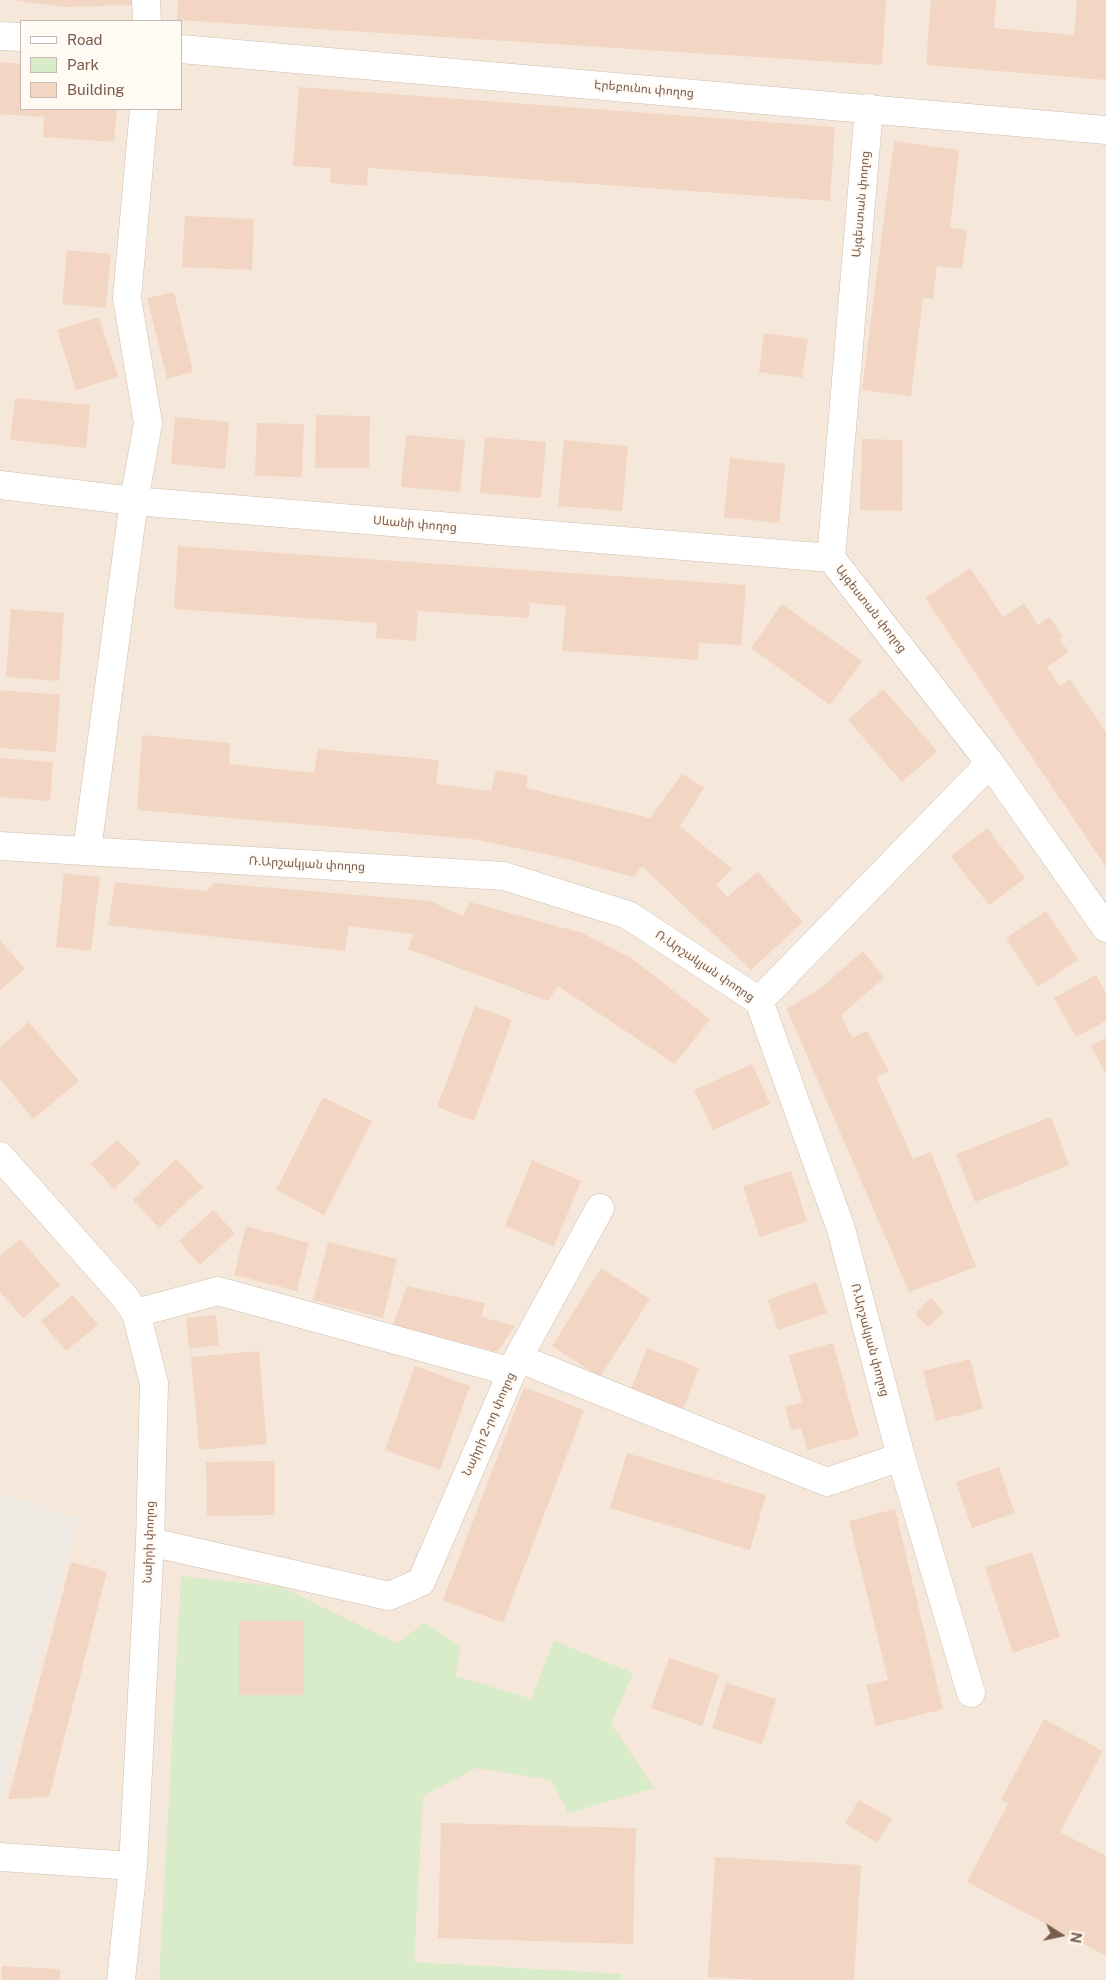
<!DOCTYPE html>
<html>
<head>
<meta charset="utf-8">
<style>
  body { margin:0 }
  #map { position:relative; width:1106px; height:1980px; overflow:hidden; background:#fdf6ec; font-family:"Public Sans",sans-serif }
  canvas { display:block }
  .legend { position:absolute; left:20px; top:20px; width:162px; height:90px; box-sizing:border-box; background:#fffaf3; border:1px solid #cabbb1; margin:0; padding:6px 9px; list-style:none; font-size:15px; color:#7a5c4d }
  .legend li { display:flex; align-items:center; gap:10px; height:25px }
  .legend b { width:25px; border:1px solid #cabbb1 }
  .north { position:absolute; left:1036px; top:1910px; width:50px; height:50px; -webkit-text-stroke:4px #fffaf3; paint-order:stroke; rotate:100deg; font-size:14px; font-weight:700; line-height:20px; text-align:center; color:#7a5c4d }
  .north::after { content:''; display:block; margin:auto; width:18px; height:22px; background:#7a5c4d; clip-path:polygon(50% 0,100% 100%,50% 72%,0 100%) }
</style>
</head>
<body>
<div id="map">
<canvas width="1106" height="1980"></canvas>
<ul class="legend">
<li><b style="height:6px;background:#fff"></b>Road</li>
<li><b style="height:14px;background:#d8ecc9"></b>Park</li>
<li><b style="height:14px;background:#f3d5c3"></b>Building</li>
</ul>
<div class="north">N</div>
</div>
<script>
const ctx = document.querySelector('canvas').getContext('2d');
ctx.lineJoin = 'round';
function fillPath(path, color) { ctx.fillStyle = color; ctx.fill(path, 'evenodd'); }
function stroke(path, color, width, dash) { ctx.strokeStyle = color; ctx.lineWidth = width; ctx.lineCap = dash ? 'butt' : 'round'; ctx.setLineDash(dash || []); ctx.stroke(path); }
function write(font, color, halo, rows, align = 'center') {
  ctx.font = font + ' "Public Sans","Noto Sans Armenian",sans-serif'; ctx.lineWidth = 4.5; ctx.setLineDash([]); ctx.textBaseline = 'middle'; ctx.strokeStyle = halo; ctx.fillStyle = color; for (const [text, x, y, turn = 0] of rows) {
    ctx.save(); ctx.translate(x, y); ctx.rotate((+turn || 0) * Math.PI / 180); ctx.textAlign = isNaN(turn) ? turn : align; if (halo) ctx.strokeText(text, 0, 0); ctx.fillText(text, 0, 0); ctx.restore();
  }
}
fillPath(new Path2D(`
  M 0,0 L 1106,0 L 1106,1980 L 0,1980 ZM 21,21 L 181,21 L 181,109 L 21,109 Z`), '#f5e8da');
fillPath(new Path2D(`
  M 0,1493 L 78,1518 L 2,1801 L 0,1801 Z`), '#efe9e4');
fillPath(new Path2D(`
  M 181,1576 L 282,1587 L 396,1643 L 425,1623 L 461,1647 L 455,1676 L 531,1699 L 554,1641 L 633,1673 L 611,1724 L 654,1788 L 568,1813 L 551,1780 L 477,1768 L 423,1796 L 414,1962 L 621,1974 L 621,1980 L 159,1980 Z`), '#d8ecc9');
fillPath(new Path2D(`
  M 11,0 L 132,0 L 132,5 L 64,7 Z
  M 178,0 L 886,0 L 882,65 L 177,20 Z
  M 931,0 L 996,0 L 994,28 L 1074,35 L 1077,0 L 1106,0 L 1106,80 L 926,65 Z
  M 0,62 L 21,64 L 21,109 L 117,109 L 114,142 L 43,137 L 44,117 L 0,114 Z
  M 299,87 L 835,127 L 830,201 L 368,168 L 367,186 L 330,183 L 331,168 L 293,166 Z
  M 894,141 L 959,150 L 950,228 L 967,230 L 962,269 L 937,266 L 933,299 L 923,298 L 911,396 L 862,390 Z
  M 185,216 L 254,219 L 252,270 L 182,267 Z
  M 67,250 L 111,254 L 106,308 L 62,304 Z
  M 174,292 L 193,372 L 167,379 L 147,298 Z
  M 99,317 L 118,377 L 76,390 L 57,330 Z
  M 764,333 L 808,339 L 802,378 L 759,372 Z
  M 15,398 L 90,405 L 86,448 L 10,440 Z
  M 316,415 L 370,416 L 369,468 L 315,468 Z
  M 175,417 L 229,422 L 225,469 L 171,464 Z
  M 257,423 L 304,424 L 302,477 L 255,476 Z
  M 406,435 L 465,440 L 460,492 L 401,487 Z
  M 485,437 L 546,442 L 541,498 L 480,493 Z
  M 862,439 L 903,440 L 902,511 L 860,510 Z
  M 564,440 L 628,446 L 622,511 L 558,506 Z
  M 730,458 L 785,464 L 779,523 L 724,517 Z
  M 178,546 L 746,585 L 741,645 L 699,643 L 698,660 L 562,651 L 566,606 L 530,603 L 529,618 L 418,611 L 416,641 L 376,638 L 377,623 L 174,609 Z
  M 970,568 L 1003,617 L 1024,603 L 1038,625 L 1050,617 L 1063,637 L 1060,640 L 1069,652 L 1047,667 L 1060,686 L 1070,679 L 1106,732 L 1106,867 L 925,598 Z
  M 782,604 L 862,661 L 830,705 L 751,648 Z
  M 11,609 L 64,613 L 59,681 L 6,677 Z
  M 883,689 L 937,751 L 902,782 L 848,720 Z
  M 0,690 L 60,695 L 56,752 L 0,748 Z
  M 142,735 L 230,743 L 229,764 L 314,773 L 318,749 L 439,760 L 436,784 L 491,791 L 496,770 L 528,776 L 526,788 L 650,818 L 682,774 L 704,788 L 680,826 L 732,869 L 717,885 L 727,897 L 758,872 L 803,922 L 751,970 L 642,866 L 634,877 L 559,857 L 473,839 L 137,810 Z
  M 0,758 L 53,762 L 50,801 L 0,797 Z
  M 987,828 L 1025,878 L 989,905 L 951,856 Z
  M 64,873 L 100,877 L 91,951 L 56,947 Z
  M 115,882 L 206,891 L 214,883 L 430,901 L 463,916 L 470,902 L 582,933 L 631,958 L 710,1019 L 675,1064 L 558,986 L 548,1001 L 408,949 L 413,934 L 349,926 L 345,951 L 108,925 Z
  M 1046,911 L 1078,960 L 1038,987 L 1006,938 Z
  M 0,940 L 25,969 L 0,990 Z
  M 863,951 L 884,978 L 841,1015 L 852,1038 L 867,1031 L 889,1071 L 876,1077 L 913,1159 L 931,1152 L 976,1267 L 909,1292 L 787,1009 L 822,987 Z
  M 1096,975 L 1106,993 L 1106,1021 L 1076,1037 L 1054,998 Z
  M 475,1006 L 512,1020 L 474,1121 L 437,1107 Z
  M 29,1022 L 79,1081 L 33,1119 L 0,1079 L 0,1047 Z
  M 1106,1038 L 1106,1074 L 1091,1046 Z
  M 752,1064 L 770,1104 L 713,1130 L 694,1090 Z
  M 323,1097 L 372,1121 L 324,1215 L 276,1190 Z
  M 1051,1117 L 1069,1165 L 975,1202 L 956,1154 Z
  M 117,1140 L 141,1163 L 114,1189 L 91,1164 Z
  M 176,1159 L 203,1187 L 159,1228 L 133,1200 Z
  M 532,1160 L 581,1181 L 554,1246 L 505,1226 Z
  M 791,1171 L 807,1221 L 760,1237 L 743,1186 Z
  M 213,1210 L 235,1233 L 200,1265 L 179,1241 Z
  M 246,1226 L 309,1243 L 297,1291 L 234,1275 Z
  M 20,1239 L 60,1285 L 23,1318 L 0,1292 L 0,1256 Z
  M 328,1242 L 397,1259 L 383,1318 L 313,1300 Z
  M 601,1268 L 650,1299 L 600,1377 L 552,1346 Z
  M 816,1282 L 827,1313 L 778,1330 L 768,1300 Z
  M 407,1286 L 485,1303 L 481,1317 L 515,1326 L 497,1352 L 393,1325 Z
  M 73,1295 L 98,1325 L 66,1351 L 41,1321 Z
  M 931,1298 L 944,1312 L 928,1327 L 915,1314 Z
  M 216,1315 L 219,1345 L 189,1349 L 186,1318 Z
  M 833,1343 L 859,1436 L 807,1450 L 801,1428 L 791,1430 L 785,1407 L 802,1402 L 789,1355 Z
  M 647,1348 L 699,1368 L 682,1412 L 630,1392 Z
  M 259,1351 L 267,1444 L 199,1450 L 191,1357 Z
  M 970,1359 L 983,1409 L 936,1421 L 923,1371 Z
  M 415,1366 L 470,1386 L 440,1470 L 385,1450 Z
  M 524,1387 L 584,1410 L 503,1623 L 443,1600 Z
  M 627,1453 L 766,1495 L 750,1550 L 610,1508 Z
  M 275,1461 L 275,1515 L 207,1516 L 206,1462 Z
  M 999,1467 L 1015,1513 L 972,1528 L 956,1482 Z
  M 895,1509 L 943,1709 L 876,1726 L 866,1685 L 888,1680 L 849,1521 Z
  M 1032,1552 L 1060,1637 L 1013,1653 L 985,1567 Z
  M 71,1562 L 107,1572 L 49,1797 L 8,1799 Z
  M 239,1621 L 304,1621 L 304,1695 L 239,1695 Z
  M 669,1658 L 719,1675 L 702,1726 L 651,1708 Z
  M 726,1683 L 776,1699 L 762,1744 L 712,1728 Z
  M 1044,1719 L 1103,1751 L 1060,1832 L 1106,1856 L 1106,1956 L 967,1882 L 1008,1804 L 1001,1800 Z
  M 859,1800 L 892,1819 L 877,1843 L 845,1823 Z
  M 441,1823 L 636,1828 L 633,1944 L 438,1938 Z
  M 715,1857 L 861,1865 L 854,1980 L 757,1980 L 708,1977 Z
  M 2,1966 L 60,1969 L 60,1980 L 1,1980 Z`), '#f3d5c3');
const street = new Path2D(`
  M 146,0 L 147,21
  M 0,36 L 21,37
  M 181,49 L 1106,130
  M 869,108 L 831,558 L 990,763 L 1106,928
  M 0,485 L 134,501 L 831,558
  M 0,846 L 504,876 L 628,915 L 759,1001 L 841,1229 L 901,1457 L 971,1693
  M 87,850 L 134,501 L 148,423 L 127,298 L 144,109
  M 759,1001 L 990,763
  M 0,1156 L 123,1295 L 136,1313 L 154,1383 L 150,1542 L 133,1866 L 121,1980
  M 136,1313 L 218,1291 L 512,1372
  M 518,1358 L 600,1208
  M 150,1542 L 389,1596 L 421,1582 L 518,1358 L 827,1482 L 901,1457
  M 0,1857 L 133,1866`);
stroke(street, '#d1beb0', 29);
stroke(street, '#fff', 28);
write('12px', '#7a5c4d', '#fffaf3', [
  ["Էրեբունու փողոց",644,89,5],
  ["Այգեստան փողոց",861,204,-85],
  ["Սևանի փողոց",415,524,5],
  ["Այգեստան փողոց",871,609,52],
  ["Ռ.Արշակյան փողոց",307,864,3],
  ["Ռ.Արշակյան փողոց",705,966,34],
  ["Ռ.Արշակյան փողոց",870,1340,75],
  ["Նաիրի 2-րդ փողոց",489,1424,-66],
  ["Նաիրի փողոց",149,1542,-88]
]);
</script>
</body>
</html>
